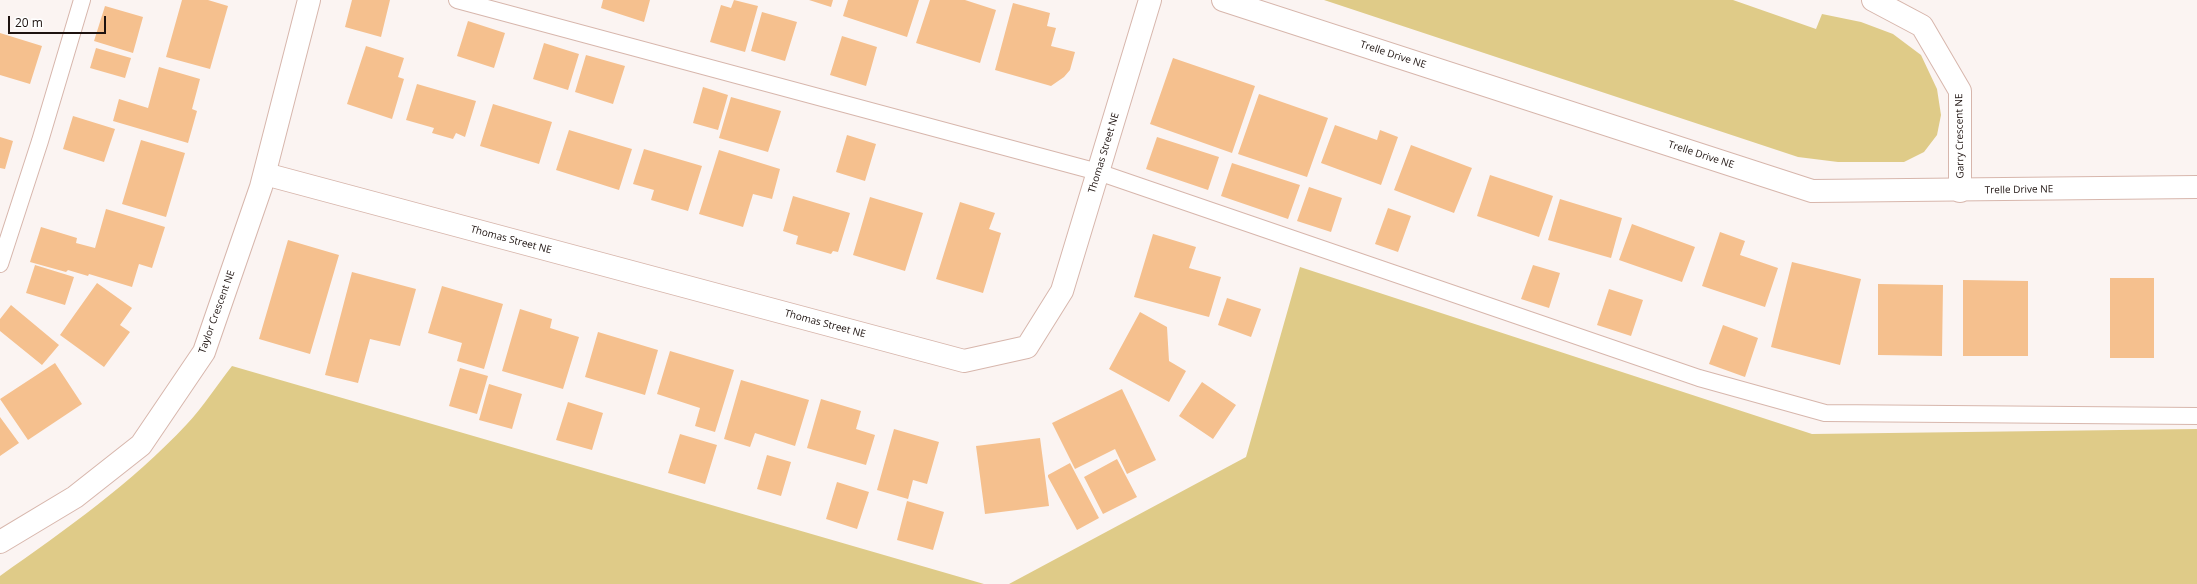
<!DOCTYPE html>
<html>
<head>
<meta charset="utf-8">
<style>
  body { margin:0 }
  #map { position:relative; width:2197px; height:584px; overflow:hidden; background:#fbf4f2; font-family:"Open Sans",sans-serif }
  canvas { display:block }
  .scale { position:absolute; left:8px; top:16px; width:98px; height:18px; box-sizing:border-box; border:2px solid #1d120f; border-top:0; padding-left:5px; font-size:12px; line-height:14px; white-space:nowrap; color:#1d120f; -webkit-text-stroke:3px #fff; paint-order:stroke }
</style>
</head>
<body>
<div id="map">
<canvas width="2197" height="584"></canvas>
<div class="scale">20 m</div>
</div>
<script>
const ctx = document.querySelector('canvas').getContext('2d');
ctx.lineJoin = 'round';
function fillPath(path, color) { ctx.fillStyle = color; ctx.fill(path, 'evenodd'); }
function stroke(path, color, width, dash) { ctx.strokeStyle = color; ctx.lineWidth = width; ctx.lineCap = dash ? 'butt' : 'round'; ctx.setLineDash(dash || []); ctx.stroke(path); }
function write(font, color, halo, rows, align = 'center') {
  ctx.font = font + ' "Open Sans",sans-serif'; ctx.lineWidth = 3; ctx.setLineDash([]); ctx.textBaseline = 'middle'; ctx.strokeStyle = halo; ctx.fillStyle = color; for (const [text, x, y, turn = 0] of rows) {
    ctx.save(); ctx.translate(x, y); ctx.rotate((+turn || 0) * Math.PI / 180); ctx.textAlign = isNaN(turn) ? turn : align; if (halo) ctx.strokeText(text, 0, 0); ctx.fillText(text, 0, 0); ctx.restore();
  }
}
fillPath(new Path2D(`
  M 1324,0 L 1733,0 L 1816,29 L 1822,14 L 1861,22 L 1893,34 L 1921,55 L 1937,89 L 1941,115 L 1937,135 L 1924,152 L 1904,162 L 1838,162 L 1798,157 Z
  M 1300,267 L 1812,434 L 2197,429 L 2197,584 L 1009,584 L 1246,457 Z
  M 232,366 L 984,584 L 0,584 L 0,576 C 65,530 132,483 187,424 C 203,407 217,385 232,366 Z`), '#dfcb88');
fillPath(new Path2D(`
  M 182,0 L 208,0 L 228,6 L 210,69 L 166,57 Z
  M 352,0 L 390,0 L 381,37 L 345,27 Z
  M 603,0 L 650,0 L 644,22 L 601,8 Z
  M 734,0 L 758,6 L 745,52 L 710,42 L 721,5 L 731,8 Z
  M 809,0 L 833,0 L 831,7 Z
  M 848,0 L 919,0 L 907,37 L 843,16 Z
  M 930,0 L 965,0 L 996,10 L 980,63 L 916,43 Z
  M 1013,3 L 1050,13 L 1047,26 L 1056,28 L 1051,46 L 1075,52 L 1070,70 L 1064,77 L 1051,86 L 995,70 Z
  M 105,6 L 143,17 L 133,53 L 94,41 Z
  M 762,12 L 797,22 L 785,61 L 751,51 Z
  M 468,21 L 505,33 L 494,68 L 457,56 Z
  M 0,33 L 42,46 L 30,84 L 0,75 Z
  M 842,36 L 877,47 L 866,86 L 830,75 Z
  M 544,43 L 579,54 L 568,90 L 533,79 Z
  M 366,46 L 404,58 L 398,77 L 404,79 L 392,119 L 347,104 Z
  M 96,48 L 131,58 L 125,78 L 90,68 Z
  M 586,55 L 625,66 L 613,104 L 575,92 Z
  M 1173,58 L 1255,86 L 1232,153 L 1150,124 Z
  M 159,67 L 200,79 L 192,109 L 197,111 L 188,143 L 113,121 L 119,99 L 148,108 Z
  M 417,84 L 476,101 L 465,137 L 456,133 L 453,139 L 432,133 L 434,128 L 406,120 Z
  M 703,87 L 728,95 L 718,130 L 693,123 Z
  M 1259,94 L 1328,118 L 1307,177 L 1238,154 Z
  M 731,97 L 781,111 L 768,152 L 719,138 Z
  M 493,104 L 552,122 L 539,164 L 480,146 Z
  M 73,116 L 115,129 L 104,162 L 63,149 Z
  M 1335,125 L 1377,140 L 1380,130 L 1398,137 L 1381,185 L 1321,163 Z
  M 569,130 L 632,149 L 619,190 L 556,170 Z
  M 847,135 L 876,144 L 865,181 L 836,172 Z
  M 0,137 L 13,141 L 5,169 L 0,168 Z
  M 1157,137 L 1219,157 L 1208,190 L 1146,169 Z
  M 141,140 L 185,153 L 166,217 L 122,204 Z
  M 1411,145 L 1472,168 L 1454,213 L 1394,190 Z
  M 644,149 L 702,166 L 688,211 L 651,200 L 654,190 L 633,184 Z
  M 719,150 L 780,169 L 772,199 L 753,194 L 743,227 L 699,214 Z
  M 1232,163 L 1300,185 L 1288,219 L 1221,196 Z
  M 1490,175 L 1553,196 L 1539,237 L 1477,216 Z
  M 1309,187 L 1342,198 L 1331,232 L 1297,221 Z
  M 793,196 L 850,213 L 838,252 L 833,251 L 831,254 L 796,244 L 798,236 L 783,231 Z
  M 870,197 L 923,213 L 905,271 L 853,255 Z
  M 1560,199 L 1622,218 L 1611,258 L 1548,240 Z
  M 960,202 L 995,213 L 989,229 L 1001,233 L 983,293 L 936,279 Z
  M 1388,208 L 1411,216 L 1398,252 L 1375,244 Z
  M 106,209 L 165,227 L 152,268 L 139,264 L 132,287 L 89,274 L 88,276 L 68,270 L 66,272 L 30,262 L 41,227 L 77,238 L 76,243 L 95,248 Z
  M 1632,224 L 1695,247 L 1682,282 L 1619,260 Z
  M 1720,232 L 1745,241 L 1740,255 L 1778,268 L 1765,307 L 1702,286 Z
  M 1153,234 L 1196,247 L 1189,268 L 1221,277 L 1209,317 L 1134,297 Z
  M 288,240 L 339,255 L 310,354 L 259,339 Z
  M 1792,262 L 1861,279 L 1840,365 L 1771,347 Z
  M 35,265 L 74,277 L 65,305 L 26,293 Z
  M 1533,265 L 1560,273 L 1549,308 L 1521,299 Z
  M 352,272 L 416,289 L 400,346 L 370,339 L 358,383 L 325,375 Z
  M 2110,278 L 2154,278 L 2154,358 L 2110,358 Z
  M 1963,280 L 2028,281 L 2028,356 L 1963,356 Z
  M 97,283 L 132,308 L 120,325 L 130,332 L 104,367 L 60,335 Z
  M 1878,284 L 1943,285 L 1942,356 L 1878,355 Z
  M 442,286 L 503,304 L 484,369 L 457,361 L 462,343 L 428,333 Z
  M 1609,289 L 1643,300 L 1631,336 L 1597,325 Z
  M 1227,298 L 1261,309 L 1251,337 L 1218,325 Z
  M 11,305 L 59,345 L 42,365 L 0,331 L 0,319 Z
  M 520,309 L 552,319 L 550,328 L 579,337 L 563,389 L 502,371 Z
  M 1140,312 L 1167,327 L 1169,361 L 1186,371 L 1169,402 L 1109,369 Z
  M 1723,325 L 1758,338 L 1745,377 L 1709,364 Z
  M 598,332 L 658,350 L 645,395 L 585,377 Z
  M 670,351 L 734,370 L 715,432 L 695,426 L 700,408 L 657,394 Z
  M 55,363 L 82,404 L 28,440 L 0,399 Z
  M 460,368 L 488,376 L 477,414 L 449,406 Z
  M 741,380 L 809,400 L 795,446 L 755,433 L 750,447 L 724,439 Z
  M 1202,382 L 1236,405 L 1213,439 L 1179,416 Z
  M 489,384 L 522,394 L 512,429 L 479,420 Z
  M 1122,389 L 1156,460 L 1127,474 L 1115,449 L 1075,469 L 1052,423 Z
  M 821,399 L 861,411 L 856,429 L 875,435 L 866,465 L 807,448 Z
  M 568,402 L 603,413 L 592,450 L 556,440 Z
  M 0,417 L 19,443 L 0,456 Z
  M 894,429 L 939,442 L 927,484 L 913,480 L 908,499 L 877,490 Z
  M 680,434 L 717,445 L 705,484 L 668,473 Z
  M 1040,438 L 1049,506 L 985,514 L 976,446 Z
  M 767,455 L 791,462 L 781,496 L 757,489 Z
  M 1117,459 L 1137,497 L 1103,514 L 1084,477 Z
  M 1070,463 L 1099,518 L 1077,530 L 1048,477 L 1048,475 Z
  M 837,482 L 869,492 L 857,529 L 826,519 Z
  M 907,501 L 944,512 L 933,550 L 897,540 Z`), '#f5c08e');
const lane = new Path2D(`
  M 457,0 L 1098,172 L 1699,378 L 1825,413 L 2197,416
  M 0,264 L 40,141 L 82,0`);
const street = new Path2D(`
  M 1873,0 L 1922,26 L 1960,91 L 1960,191
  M 265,174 L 964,361 L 1027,347 L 1062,291 L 1150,0
  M 0,542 L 75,497 L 141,445 L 204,352 L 261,187 L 309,0`);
const secondary = new Path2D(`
  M 1223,0 L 1812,191 L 2197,187`);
stroke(lane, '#d7b6ac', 18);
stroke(street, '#d7b6ac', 24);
stroke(secondary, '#d7b6ac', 24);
stroke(lane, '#fff', 16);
stroke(street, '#fff', 22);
stroke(secondary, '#fff', 22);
write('10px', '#1d120f', '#fff', [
  ["Trelle Drive NE",1393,55,18],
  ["Garry Crescent NE",1960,136,-91],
  ["Thomas Street NE",1104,153,-73],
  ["Trelle Drive NE",1701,155,18],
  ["Trelle Drive NE",2019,190,-1],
  ["Thomas Street NE",511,240,15],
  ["Taylor Crescent NE",217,312,-70],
  ["Thomas Street NE",825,324,15]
]);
</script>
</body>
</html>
